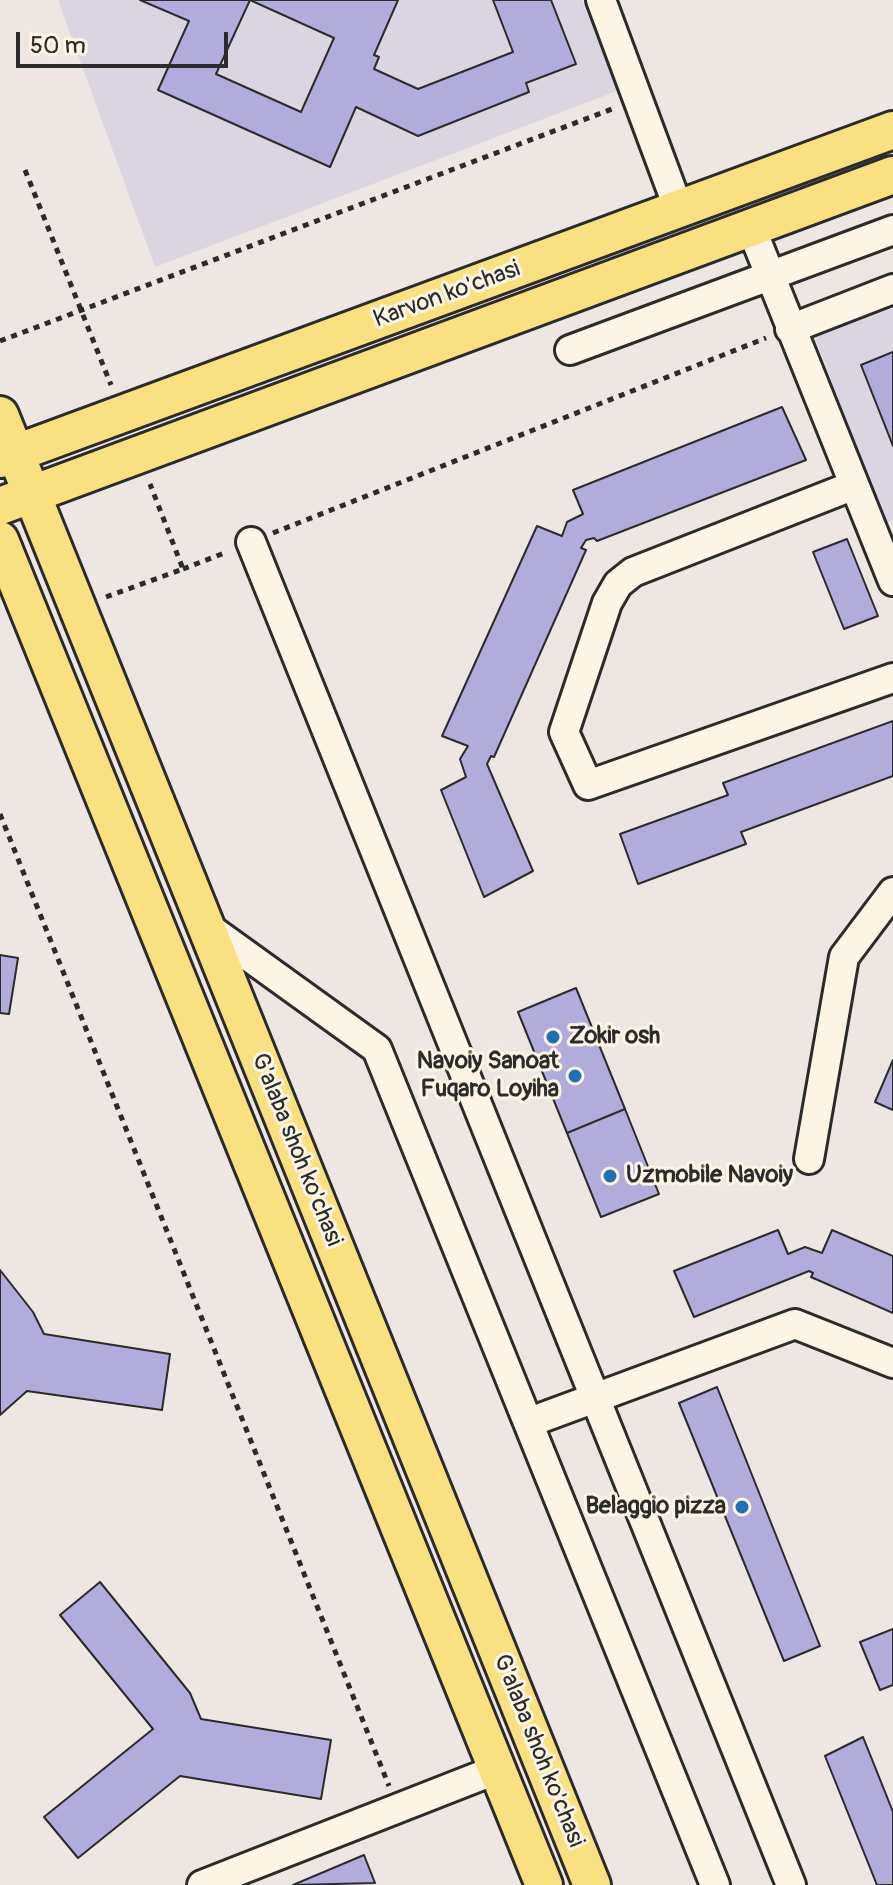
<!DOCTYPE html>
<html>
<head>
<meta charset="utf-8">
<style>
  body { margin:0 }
  #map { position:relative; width:893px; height:1885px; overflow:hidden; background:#ede6e3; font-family:Pangolin,sans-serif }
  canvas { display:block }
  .scale { position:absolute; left:16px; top:32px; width:212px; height:36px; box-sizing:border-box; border:4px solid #2b2b2b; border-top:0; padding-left:10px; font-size:24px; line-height:28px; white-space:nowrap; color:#2b2b2b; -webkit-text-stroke:6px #fcf5e5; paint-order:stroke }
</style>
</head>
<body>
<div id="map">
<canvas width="893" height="1885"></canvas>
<div class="scale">50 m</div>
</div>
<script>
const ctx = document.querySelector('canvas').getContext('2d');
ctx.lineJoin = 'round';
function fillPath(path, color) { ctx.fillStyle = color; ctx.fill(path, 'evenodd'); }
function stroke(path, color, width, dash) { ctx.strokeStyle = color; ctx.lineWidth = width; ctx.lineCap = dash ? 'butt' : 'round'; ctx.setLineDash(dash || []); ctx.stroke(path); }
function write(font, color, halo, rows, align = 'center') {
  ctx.font = font + ' Pangolin,sans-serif'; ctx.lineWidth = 6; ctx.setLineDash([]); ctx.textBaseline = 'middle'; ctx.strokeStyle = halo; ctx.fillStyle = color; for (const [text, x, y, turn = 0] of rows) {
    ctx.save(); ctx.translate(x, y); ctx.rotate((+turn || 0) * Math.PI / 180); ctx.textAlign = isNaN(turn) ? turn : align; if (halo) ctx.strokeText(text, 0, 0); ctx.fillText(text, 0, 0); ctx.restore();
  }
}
fillPath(new Path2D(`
  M 58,0 L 582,0 L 617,91 L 155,267 Z
  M 893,308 L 893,520 L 885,523 L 815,337 Z`), '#dbd5e1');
const building = new Path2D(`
  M 140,0 L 398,0 L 374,55 L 379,57 L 374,69 L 418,89 L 513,52 L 493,0 L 551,0 L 576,64 L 526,83 L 529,92 L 418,136 L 356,107 L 330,167 L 158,90 L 189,21 ZM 250,0 L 334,38 L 301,112 L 216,74 Z
  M 893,352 L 893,446 L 861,365 Z
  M 782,407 L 806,460 L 597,541 L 594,538 L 586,540 L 581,548 L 586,550 L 494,757 L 491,756 L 487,764 L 533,871 L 484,897 L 441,790 L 466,777 L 460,759 L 468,746 L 442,736 L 537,526 L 562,536 L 567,522 L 583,514 L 573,490 Z
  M 847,539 L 878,616 L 844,629 L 813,552 Z
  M 893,721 L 893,776 L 741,832 L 746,844 L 638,884 L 620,834 L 728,795 L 723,783 Z
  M 0,955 L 18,958 L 9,1014 L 0,1013 Z
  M 576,988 L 625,1109 L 567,1133 L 518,1012 Z
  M 893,1060 L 893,1110 L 875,1102 Z
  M 625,1109 L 659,1194 L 601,1217 L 567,1133 Z
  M 778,1230 L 788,1254 L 805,1247 L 822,1253 L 832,1230 L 893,1256 L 893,1313 L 811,1277 L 813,1273 L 809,1271 L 694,1317 L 674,1271 Z
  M 0,1270 L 33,1312 L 44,1334 L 170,1354 L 162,1410 L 27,1391 L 0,1415 Z
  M 717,1387 L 820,1646 L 784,1661 L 679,1403 Z
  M 100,1582 L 190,1693 L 201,1719 L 331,1740 L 321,1799 L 180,1776 L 78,1858 L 44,1817 L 153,1729 L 60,1615 Z
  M 893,1629 L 893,1685 L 880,1690 L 860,1642 Z
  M 863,1737 L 893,1812 L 893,1885 L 877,1885 L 825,1756 Z
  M 364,1855 L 375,1883 L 293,1885 Z`);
fillPath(building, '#b2acdd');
stroke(building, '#2b2b2b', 2);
const minor = new Path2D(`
  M 601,0 L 679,210
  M 752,230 L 893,581
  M 790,329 L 893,289
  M 570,350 L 893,230
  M 852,486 L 633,572 L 618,584 L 607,603 L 564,732 L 588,785 L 893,678
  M 251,542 L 791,1885
  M 205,925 L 377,1049 L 715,1885
  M 809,1159 L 844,957 L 893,892
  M 530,1422 L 795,1324 L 893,1363
  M 202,1885 L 498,1769`);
const major = new Path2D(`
  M 0,415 L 592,1885
  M 0,459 L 893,130
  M 0,506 L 893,175
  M 0,540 L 544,1885`);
stroke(minor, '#2b2b2b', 34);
stroke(major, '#2b2b2b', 42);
stroke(new Path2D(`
  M 25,170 L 111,385
  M 0,341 L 612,109
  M 273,533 L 766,338
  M 183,569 L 227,552
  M 106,597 L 183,569 L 150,484
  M 0,814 L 389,1786`), '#2b2b2b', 5, [6, 6]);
stroke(minor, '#fcf5e5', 28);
stroke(major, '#f9e181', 36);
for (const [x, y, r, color] of [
  [553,1037,8,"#1f6fb2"],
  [575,1076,8,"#1f6fb2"],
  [610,1176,8,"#1f6fb2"],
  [742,1507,8,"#1f6fb2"]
]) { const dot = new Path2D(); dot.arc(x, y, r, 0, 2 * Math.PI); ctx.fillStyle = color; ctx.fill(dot); stroke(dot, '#fcf5e5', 3); }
write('24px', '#2b2b2b', '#fcf5e5', [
  ["Karvon ko'chasi",447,295,-20],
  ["G'alaba shoh ko'chasi",296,1150,68],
  ["G'alaba shoh ko'chasi",538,1751,68]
]);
write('bold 24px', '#2b2b2b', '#fcf5e5', [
  ["Zokir osh",569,1037],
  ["Navoiy Sanoat",559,1062,"right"],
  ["Fuqaro Loyiha",559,1090,"right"],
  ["Uzmobile Navoiy",626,1176],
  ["Belaggio pizza",726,1507,"right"]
], 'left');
</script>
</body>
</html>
